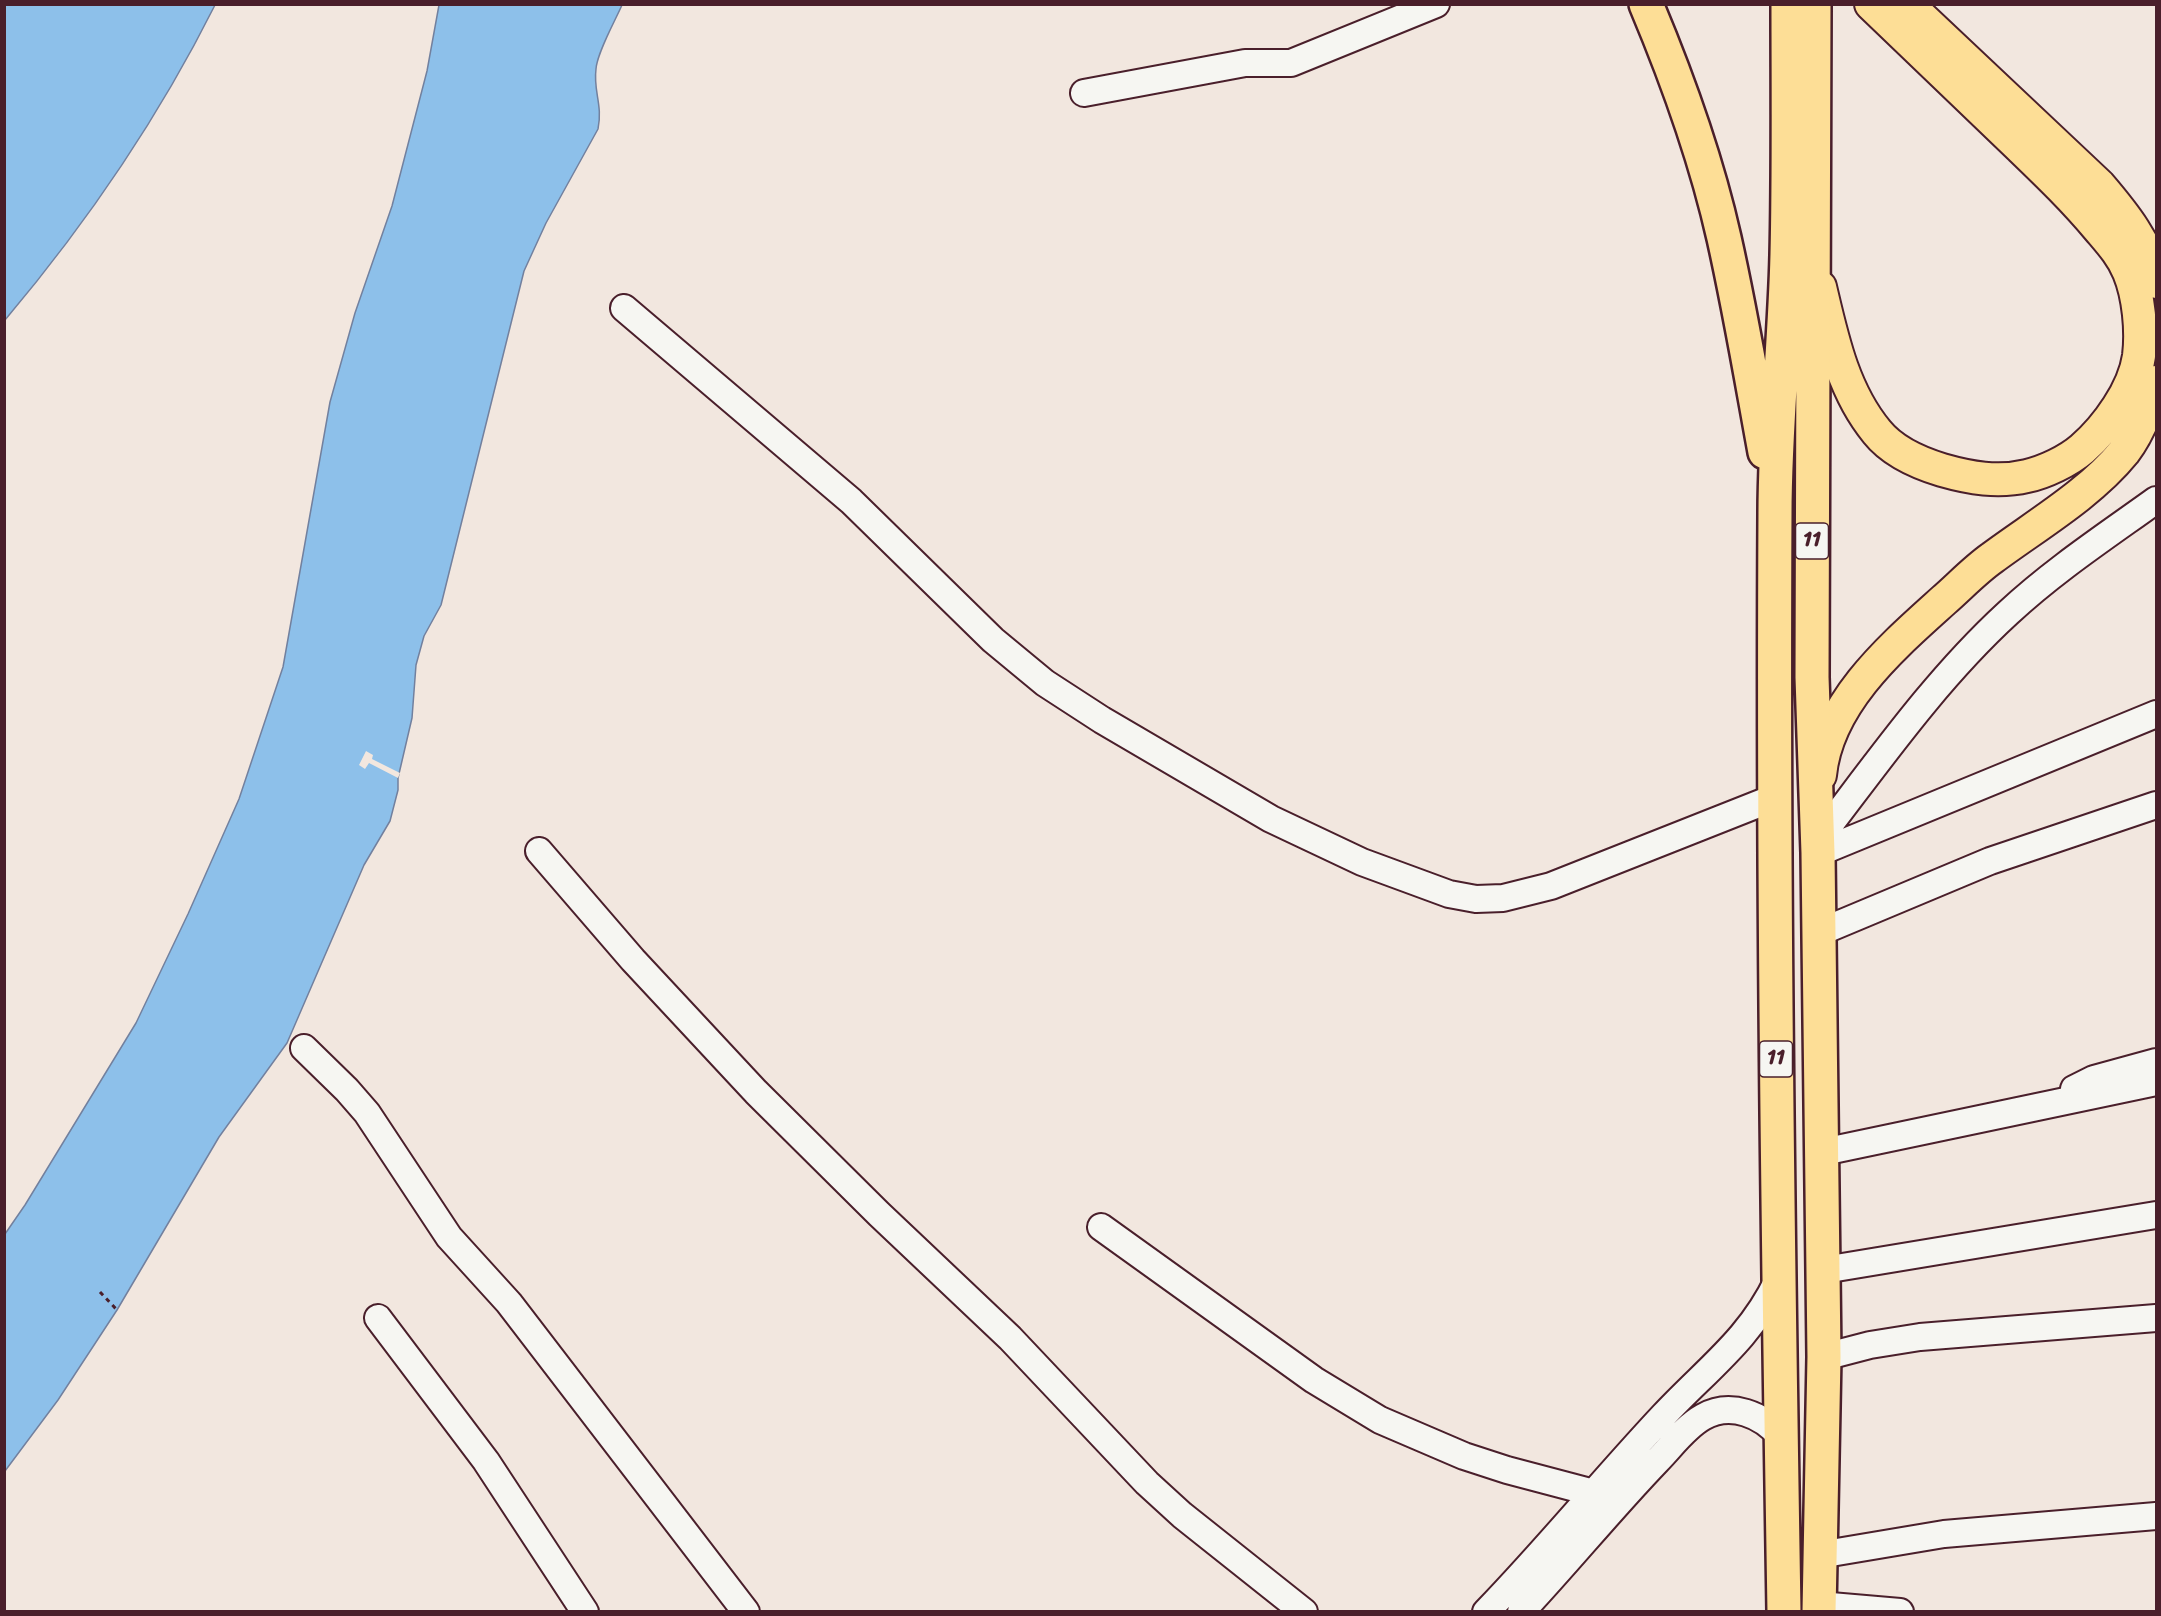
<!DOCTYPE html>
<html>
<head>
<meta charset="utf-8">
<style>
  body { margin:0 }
  #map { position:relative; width:2161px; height:1616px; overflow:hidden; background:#f2e7df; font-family:Sriracha,sans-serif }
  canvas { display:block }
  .frame { position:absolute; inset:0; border:6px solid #4a1f2b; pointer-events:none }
</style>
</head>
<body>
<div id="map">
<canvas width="2161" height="1616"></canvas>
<div class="frame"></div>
</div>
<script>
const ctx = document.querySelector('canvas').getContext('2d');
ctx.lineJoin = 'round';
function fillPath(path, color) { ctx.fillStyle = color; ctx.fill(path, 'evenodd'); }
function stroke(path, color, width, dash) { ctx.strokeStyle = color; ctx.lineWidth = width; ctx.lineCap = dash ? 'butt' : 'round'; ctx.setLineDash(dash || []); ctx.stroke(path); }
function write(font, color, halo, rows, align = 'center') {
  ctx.font = font + ' Sriracha,sans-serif'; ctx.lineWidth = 6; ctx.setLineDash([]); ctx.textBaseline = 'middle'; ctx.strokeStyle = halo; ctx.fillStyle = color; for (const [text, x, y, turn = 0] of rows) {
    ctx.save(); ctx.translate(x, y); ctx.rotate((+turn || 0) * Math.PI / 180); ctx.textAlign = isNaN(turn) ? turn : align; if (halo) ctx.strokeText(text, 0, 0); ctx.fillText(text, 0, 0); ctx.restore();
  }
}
const water = new Path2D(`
  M 5,4 L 215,5 C 159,117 86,224 5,320 Z
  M 439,5 L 622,5 C 615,21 597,53 596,69 C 593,91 603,105 598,129 L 546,223 L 524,271 L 441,605 L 424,636 L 416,665 L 412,718 L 398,778 L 398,790 L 390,821 L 364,865 L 287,1043 L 219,1137 L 117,1310 L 58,1400 L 5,1471 L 5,1234 L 25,1205 L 136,1023 L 188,914 L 239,799 L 283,667 L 330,402 L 355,313 L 392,206 L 427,71 Z`);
fillPath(water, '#8dc0ea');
stroke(water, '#72809e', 1.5);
fillPath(new Path2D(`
  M 366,751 L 373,755 L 372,759 L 400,773 L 398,778 L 369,763 L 365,769 L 359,765 Z`), '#f2e7df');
const minor = new Path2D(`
  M 1084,93 L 1245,63 L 1291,63 L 1436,4
  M 624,308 L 851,501 L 993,640 L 1045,683 L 1102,720 L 1271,819 L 1362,862 L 1449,894 L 1476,899 L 1503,898 L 1551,886 L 1776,797
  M 1818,840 C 1878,762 1935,680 2008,613 C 2053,571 2106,536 2156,500
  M 539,851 L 633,960 L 756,1092 L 879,1214 L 1010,1338 L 1147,1483 L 1182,1515 L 1304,1612
  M 1818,853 L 2156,714
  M 1818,933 L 1990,861 L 2156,805
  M 304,1048 L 347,1090 L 367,1113 L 449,1237 L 509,1303 L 746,1612
  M 2074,1089 L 2094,1079 L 2156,1062
  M 1823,1152 L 2156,1082
  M 1101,1227 L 1314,1380 L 1380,1420 L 1464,1456 L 1507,1470 L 1594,1493
  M 1824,1270 L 2156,1215
  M 378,1318 L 486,1461 L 585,1612
  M 1824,1357 L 1870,1345 L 1920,1337 L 2156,1318
  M 1819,1555 L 1944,1534 L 2156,1516
  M 1819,1605 L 1900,1612
  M 1486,1612 C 1548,1548 1603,1480 1664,1415 C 1707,1369 1750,1339 1778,1280
  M 1521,1612 C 1567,1563 1610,1510 1657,1461 C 1671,1447 1685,1427 1703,1417 C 1731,1401 1763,1415 1781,1437`);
const major = new Path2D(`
  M 1907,4 L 2099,185 C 2123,213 2149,245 2156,282
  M 1820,287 C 1832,338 1843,391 1877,432 C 1893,452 1919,463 1942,470 C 1970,478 1998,483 2027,476 C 2045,472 2068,461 2082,449 C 2107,427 2134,390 2139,356 C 2142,331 2139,296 2129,272 C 2122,255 2110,242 2099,229 C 2074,199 2048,174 2020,147 C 1970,99 1921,52 1871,4
  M 1820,775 C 1827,702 1893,646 1944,600 C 1960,586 1975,570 1992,558 C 2035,526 2090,494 2124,452 C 2140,431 2149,406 2156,382`);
const highway = new Path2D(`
  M 1646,4 C 1678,80 1706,158 1724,238 C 1740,309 1752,381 1765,452
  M 1814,4 L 1812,677 L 1818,853 L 1824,1357 L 1819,1612
  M 1784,1612 C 1778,1245 1773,879 1775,513 C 1775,427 1785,341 1787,255 C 1789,172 1788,88 1788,4`);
stroke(minor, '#4a1f2b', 30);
stroke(major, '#4a1f2b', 36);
stroke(highway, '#4a1f2b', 38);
stroke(new Path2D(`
  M 100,1292 L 117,1310`), '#4a1f2b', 3, [4.5, 4.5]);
stroke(minor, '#f6f6f2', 26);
stroke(major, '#fdde96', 32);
stroke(highway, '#fdde96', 33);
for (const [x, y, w] of [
  [1812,541,33],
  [1776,1059,33]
]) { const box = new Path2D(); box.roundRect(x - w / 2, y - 18, w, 36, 4.5); ctx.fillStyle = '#f6f6f2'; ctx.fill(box); stroke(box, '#4a1f2b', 1.5); }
write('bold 21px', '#4a1f2b', null, [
  ["11",1812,541],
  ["11",1776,1059]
]);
</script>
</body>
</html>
